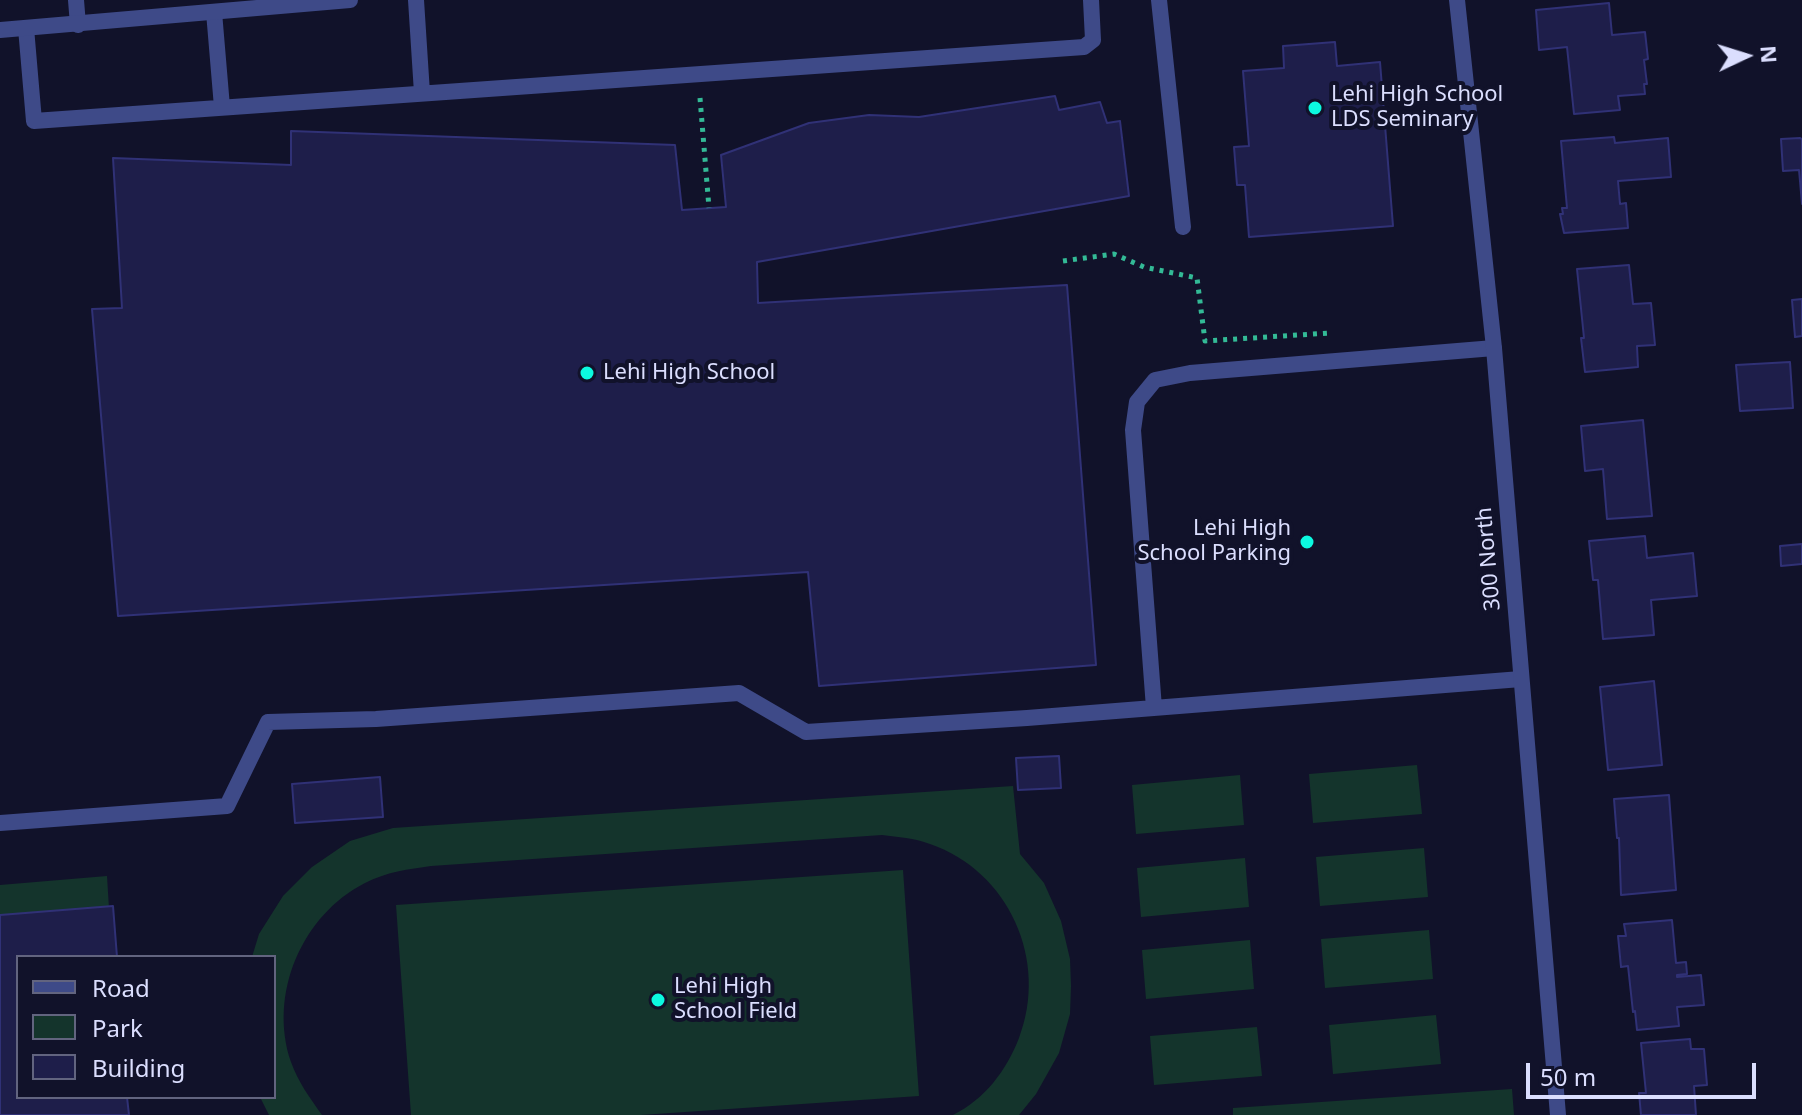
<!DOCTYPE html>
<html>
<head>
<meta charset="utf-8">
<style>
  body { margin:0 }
  #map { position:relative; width:1802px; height:1115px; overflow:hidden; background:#11122a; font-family:"Noto Sans",sans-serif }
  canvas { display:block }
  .legend { position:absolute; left:16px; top:955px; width:260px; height:144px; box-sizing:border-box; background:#11122a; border:2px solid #62647f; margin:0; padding:10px 14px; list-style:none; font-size:24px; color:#dbdefe }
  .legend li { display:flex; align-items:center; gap:16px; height:40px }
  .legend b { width:40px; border:2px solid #62647f }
  .north { position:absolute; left:1706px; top:16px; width:80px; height:80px; -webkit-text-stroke:6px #11122a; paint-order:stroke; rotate:86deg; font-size:22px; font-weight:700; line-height:32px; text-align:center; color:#dbdefe }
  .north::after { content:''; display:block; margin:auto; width:28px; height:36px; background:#dbdefe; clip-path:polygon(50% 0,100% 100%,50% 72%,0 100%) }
  .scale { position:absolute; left:1526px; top:1063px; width:230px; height:36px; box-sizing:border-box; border:4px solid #dbdefe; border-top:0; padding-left:10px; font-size:24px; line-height:28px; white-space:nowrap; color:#dbdefe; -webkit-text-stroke:6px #11122a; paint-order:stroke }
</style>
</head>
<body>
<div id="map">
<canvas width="1802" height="1115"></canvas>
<ul class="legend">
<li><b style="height:10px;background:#3e4a88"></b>Road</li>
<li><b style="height:22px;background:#14342c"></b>Park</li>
<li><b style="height:22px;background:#1e1e4a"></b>Building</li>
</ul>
<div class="north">N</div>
<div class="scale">50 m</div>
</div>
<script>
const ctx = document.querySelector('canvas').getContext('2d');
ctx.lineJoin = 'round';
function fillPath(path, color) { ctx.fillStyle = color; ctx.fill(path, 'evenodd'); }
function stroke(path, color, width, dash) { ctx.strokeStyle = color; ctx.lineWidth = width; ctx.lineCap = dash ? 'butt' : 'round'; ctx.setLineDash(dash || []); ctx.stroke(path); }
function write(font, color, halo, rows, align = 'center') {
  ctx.font = font + ' "Noto Sans",sans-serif'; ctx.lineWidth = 8; ctx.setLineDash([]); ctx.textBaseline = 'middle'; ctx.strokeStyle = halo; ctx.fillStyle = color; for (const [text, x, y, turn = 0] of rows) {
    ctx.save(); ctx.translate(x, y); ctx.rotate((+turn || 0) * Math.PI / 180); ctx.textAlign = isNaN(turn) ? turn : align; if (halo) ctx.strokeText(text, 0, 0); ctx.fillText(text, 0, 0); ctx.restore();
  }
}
fillPath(new Path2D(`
  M 1417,765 L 1422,814 L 1313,823 L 1309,774 Z
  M 1240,775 L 1244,825 L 1136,834 L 1132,785 Z
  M 1013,786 L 1020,854 L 1044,883 L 1061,921 L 1070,959 L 1071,986 L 1070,1014 L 1059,1053 L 1036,1094 L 1019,1115 L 953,1115 C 985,1099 1006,1071 1019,1038 C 1049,961 1009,871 930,844 C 914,838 898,837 882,835 L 431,866 C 409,869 386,872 365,883 C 302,915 268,994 291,1062 C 298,1082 310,1098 322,1115 L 269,1115 L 260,1097 L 274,1097 L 274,957 L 252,957 L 259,934 L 283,896 L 312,867 L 350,841 L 393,828 Z
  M 1424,848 L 1428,897 L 1320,906 L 1316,857 Z
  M 1245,858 L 1249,907 L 1141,917 L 1137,868 Z
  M 903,870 L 919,1096 L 641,1115 L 411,1115 L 396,905 Z
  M 107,876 L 112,957 L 18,957 L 18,1097 L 0,1115 L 0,885 Z
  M 1429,930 L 1433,979 L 1325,988 L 1321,939 Z
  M 1250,940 L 1254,989 L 1146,999 L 1142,950 Z
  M 1436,1015 L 1441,1064 L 1333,1074 L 1329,1025 Z
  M 1257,1027 L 1262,1076 L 1154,1085 L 1150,1036 Z
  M 1512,1089 L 1514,1115 L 1233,1115 L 1233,1108 Z`), '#14342c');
const building = new Path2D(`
  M 1609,3 L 1612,35 L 1645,32 L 1648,59 L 1644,60 L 1647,84 L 1644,84 L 1645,94 L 1618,96 L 1620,110 L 1574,114 L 1567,47 L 1539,50 L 1536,10 Z
  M 1335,42 L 1337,66 L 1380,62 L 1393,226 L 1249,237 L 1245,185 L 1237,185 L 1234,147 L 1249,146 L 1243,71 L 1284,68 L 1283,46 Z
  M 1055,96 L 1059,110 L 1100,102 L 1107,123 L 1120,121 L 1129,196 L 757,262 L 758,303 L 1067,285 L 1096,665 L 819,686 L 808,572 L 118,616 L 92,309 L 122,308 L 113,158 L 291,165 L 291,131 L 675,145 L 682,210 L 726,207 L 721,155 L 809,123 L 869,115 L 919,117 Z
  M 1614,137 L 1615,143 L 1668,138 L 1671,177 L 1618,181 L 1620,204 L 1626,203 L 1628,228 L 1564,233 L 1560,214 L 1563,214 L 1562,208 L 1567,208 L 1561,141 Z
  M 1800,138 L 1802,139 L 1802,204 L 1799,170 L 1783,171 L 1781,139 Z
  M 1629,265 L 1633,304 L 1651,303 L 1655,345 L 1637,346 L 1638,367 L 1585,372 L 1581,338 L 1584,338 L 1577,269 Z
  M 1802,299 L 1802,336 L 1795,337 L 1792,300 Z
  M 1790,362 L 1793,408 L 1740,411 L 1736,365 Z
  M 1643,420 L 1652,516 L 1607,519 L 1603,469 L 1585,471 L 1581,426 Z
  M 1645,536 L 1647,558 L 1693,553 L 1697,596 L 1651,600 L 1654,635 L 1603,639 L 1598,580 L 1593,580 L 1589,541 Z
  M 1802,544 L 1802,564 L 1781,566 L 1780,546 Z
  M 1654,681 L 1662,765 L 1608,770 L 1600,687 Z
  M 1059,756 L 1061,788 L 1018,790 L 1016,758 Z
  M 380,777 L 383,817 L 295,823 L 292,784 Z
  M 1669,795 L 1676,890 L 1621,895 L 1619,838 L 1617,838 L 1614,799 Z
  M 113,906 L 117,957 L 18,957 L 18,1097 L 127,1097 L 129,1115 L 0,1115 L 0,915 Z
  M 1672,920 L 1676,963 L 1686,962 L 1687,974 L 1677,975 L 1677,977 L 1701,975 L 1704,1005 L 1677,1007 L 1679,1026 L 1637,1030 L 1635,1011 L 1633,1012 L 1628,966 L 1621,967 L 1618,936 L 1626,936 L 1624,924 Z
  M 1690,1039 L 1691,1049 L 1704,1049 L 1707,1085 L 1694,1086 L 1696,1115 L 1641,1115 L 1639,1093 L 1646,1093 L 1641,1043 Z`);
fillPath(building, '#1e1e4a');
stroke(building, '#303176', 2);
stroke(new Path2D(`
  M 700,98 L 709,208
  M 1063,261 L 1114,254 L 1144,267 L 1197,278 L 1205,341 L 1329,333`), '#33ba96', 5, [4, 6]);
stroke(new Path2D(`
  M 76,0 L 78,25
  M 416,0 L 422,93
  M 1159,0 L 1183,227
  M 214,12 L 222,107
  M 26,28 L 34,121 L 1084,47 L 1093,40 L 1091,0
  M 1154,708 L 1133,430 L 1137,402 L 1155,380 L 1190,373 L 1494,348
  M 0,823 L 227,806 L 268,722 L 376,719 L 739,693 L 806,732 L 1027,718 L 1521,679`), '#3e4a88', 16);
stroke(new Path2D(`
  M 1457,0 L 1494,348 L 1558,1115`), '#3e4a88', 16);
stroke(new Path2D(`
  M 0,30 L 350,0`), '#3e4a88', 16);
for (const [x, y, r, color] of [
  [1315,108,8,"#0cf9e0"],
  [587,373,8,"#0cf9e0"],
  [1307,542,8,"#0cf9e0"],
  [658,1000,8,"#0cf9e0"]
]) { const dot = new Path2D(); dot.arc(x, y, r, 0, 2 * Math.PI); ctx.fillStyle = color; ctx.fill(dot); stroke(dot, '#11122a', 3); }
write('22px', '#dbdefe', '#11122a', [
  ["Lehi High School",1331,95],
  ["LDS Seminary",1331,120],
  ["Lehi High School",603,373],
  ["Lehi High",1291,529,"right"],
  ["School Parking",1291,554,"right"],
  ["Lehi High",674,987],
  ["School Field",674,1012]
], 'left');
write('22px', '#dbdefe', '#11122a', [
  ["300 North",1489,559,-95]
]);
</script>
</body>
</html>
